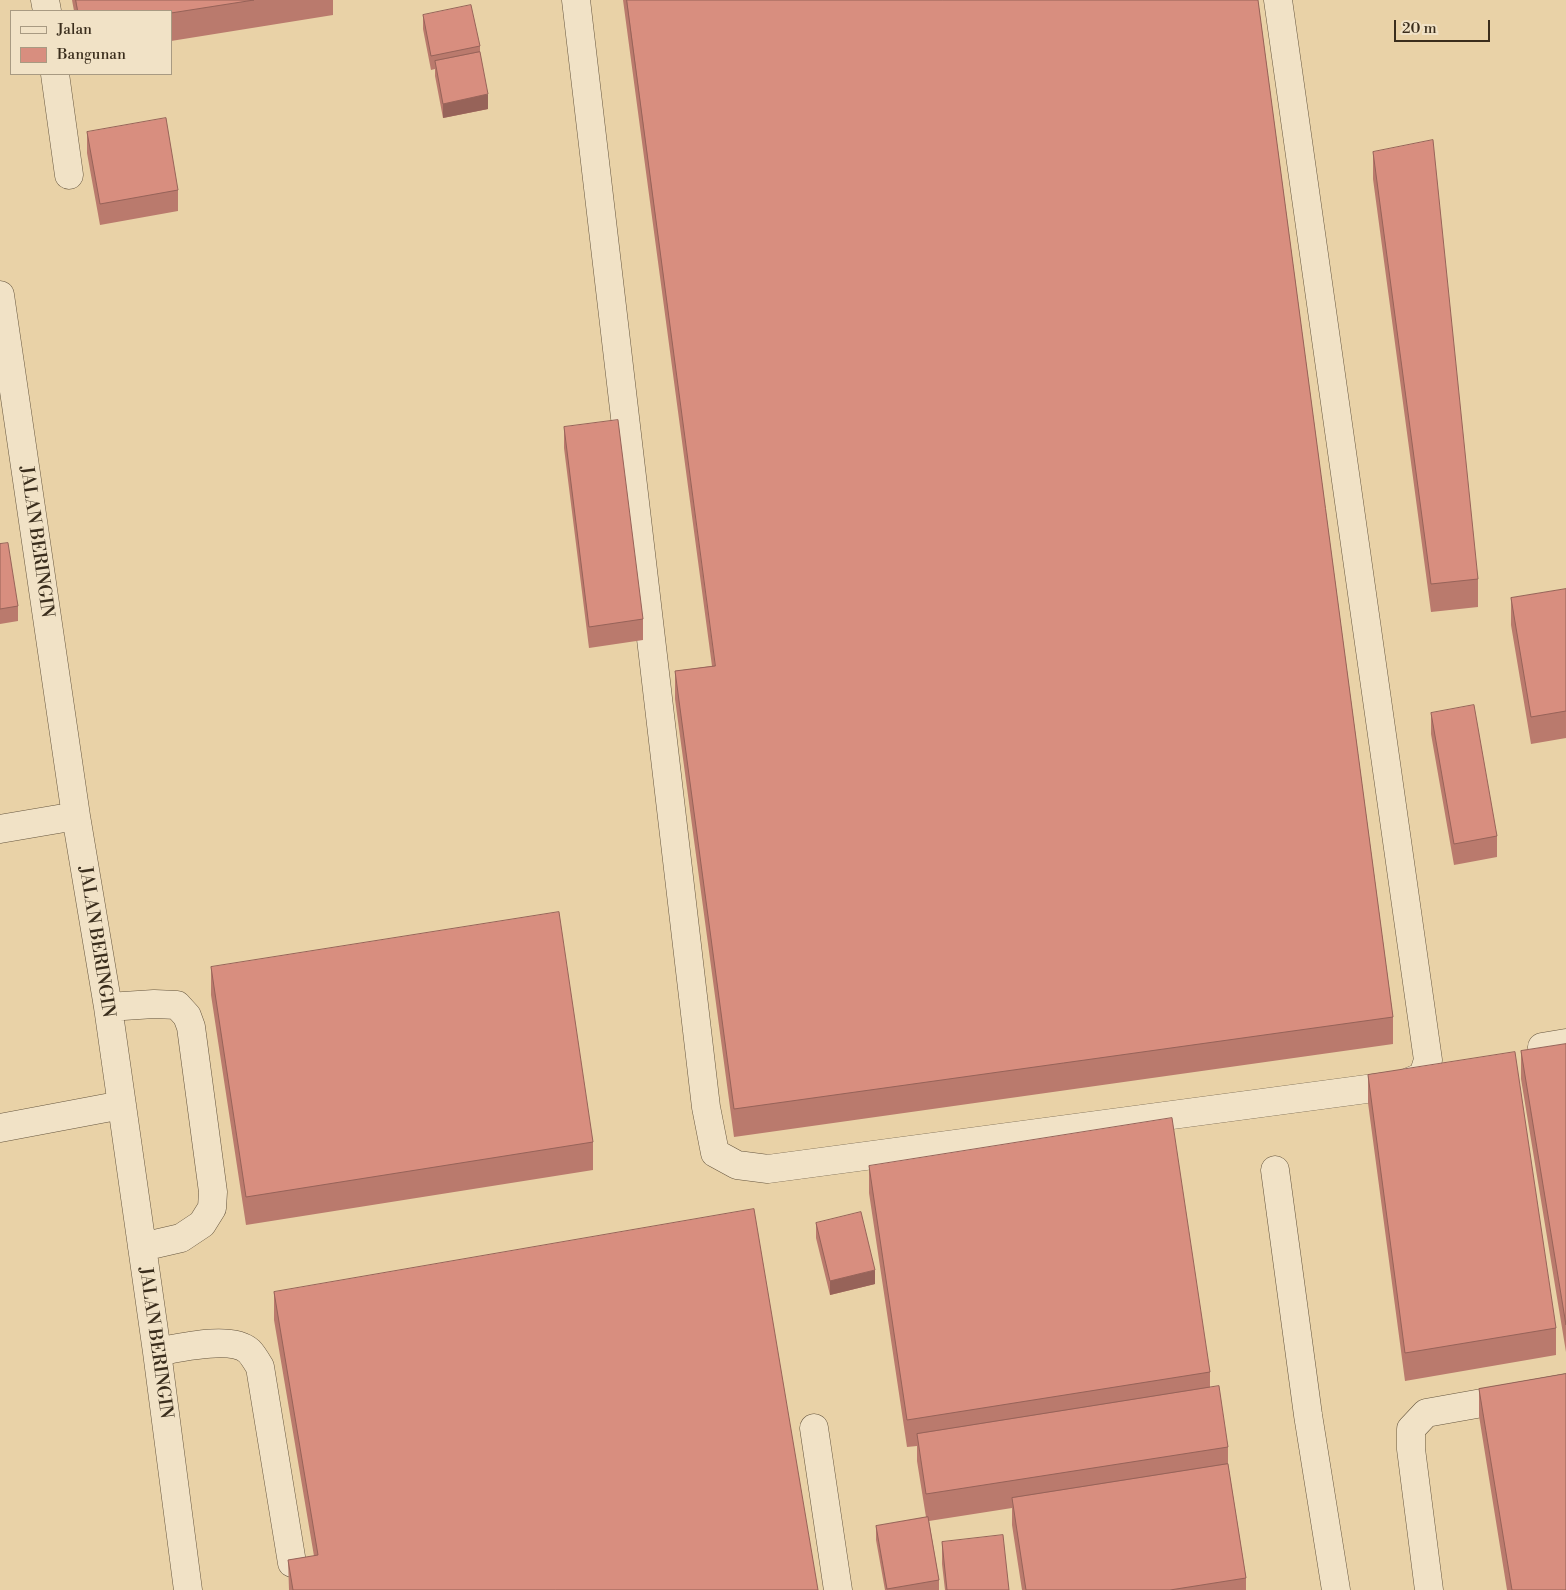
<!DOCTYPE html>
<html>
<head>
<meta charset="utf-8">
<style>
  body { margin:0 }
  #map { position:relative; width:1566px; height:1590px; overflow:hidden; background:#e9d2a7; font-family:"Libre Bodoni",serif }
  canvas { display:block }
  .legend { position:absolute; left:10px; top:10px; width:162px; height:65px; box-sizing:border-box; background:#f1e2c6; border:1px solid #a89a82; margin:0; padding:6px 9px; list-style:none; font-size:15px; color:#3a2d1c }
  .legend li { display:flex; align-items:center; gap:10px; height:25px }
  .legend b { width:25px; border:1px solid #a89a82 }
  .scale { position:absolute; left:1394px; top:20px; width:96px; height:22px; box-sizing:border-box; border:2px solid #3a2d1c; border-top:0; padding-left:6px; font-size:15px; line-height:18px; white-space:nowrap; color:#3a2d1c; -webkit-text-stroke:4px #f1e2c6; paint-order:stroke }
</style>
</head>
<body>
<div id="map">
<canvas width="1566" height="1590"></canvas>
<ul class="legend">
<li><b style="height:6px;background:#f1e2c6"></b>Jalan</li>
<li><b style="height:14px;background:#d88e7f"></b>Bangunan</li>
</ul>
<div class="scale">20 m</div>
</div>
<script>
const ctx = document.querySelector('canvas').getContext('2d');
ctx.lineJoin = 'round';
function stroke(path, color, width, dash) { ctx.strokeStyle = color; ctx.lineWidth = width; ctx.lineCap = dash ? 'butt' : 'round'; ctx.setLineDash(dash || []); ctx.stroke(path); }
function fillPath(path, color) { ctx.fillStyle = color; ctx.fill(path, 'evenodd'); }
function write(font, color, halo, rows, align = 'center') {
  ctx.font = font + ' "Libre Bodoni",serif'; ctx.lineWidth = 4.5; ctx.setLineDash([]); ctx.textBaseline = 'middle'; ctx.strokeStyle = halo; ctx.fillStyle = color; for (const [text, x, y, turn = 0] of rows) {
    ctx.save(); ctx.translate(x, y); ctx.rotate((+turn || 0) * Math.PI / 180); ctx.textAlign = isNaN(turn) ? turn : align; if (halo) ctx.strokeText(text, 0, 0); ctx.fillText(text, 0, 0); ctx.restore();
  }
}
const minor = new Path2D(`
  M 45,0 L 47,11
  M 576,0 L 706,1107 L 715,1153 L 737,1165 L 768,1169 L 1404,1084 L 1423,1076 L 1428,1060 L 1278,0
  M 55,74 L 69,175
  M 0,295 L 76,816 L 108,1007 L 157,1352 L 188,1590
  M 0,829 L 76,816
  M 108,1007 L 154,1004 L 177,1005 L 187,1016 L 191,1027 L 213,1192 L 212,1208 L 202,1224 L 181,1238 L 142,1247
  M 1542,1047 L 1566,1043
  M 0,1128 L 122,1105
  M 1275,1170 L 1308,1415 L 1336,1590
  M 157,1352 C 179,1348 231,1335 249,1351 C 253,1355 257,1362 260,1367 L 292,1563
  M 814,1428 L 838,1590
  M 1429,1590 L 1411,1449 L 1411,1429 L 1426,1413 L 1566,1388`);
stroke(minor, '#66563f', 29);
stroke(minor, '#f1e2c6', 28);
fillPath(new Path2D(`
  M 72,0 L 333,0 L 333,15 L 171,41 L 171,11 L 74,11 Z
  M 623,0 L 1258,0 L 1393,1017 L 1393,1044 L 734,1137 L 675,699 L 675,671 L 712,666 Z
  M 423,15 L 480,46 L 480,52 L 488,109 L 443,118 L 435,76 L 435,69 L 431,70 L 423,29 Z
  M 87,132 L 178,190 L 178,211 L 100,225 L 87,153 Z
  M 1373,152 L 1478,579 L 1478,607 L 1431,612 L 1373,179 Z
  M 564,427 L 643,619 L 643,640 L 589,648 L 564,448 Z
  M 0,544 L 18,606 L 18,621 L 0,624 Z
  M 1566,589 L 1566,738 L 1531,744 L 1511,625 L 1511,598 Z
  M 1431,713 L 1497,836 L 1497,857 L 1454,865 L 1431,734 Z
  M 211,967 L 593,1142 L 593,1170 L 246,1225 L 211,995 Z
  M 1566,1044 L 1566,1352 L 1521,1079 L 1521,1051 Z
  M 1368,1075 L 1556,1328 L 1556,1355 L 1405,1381 L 1368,1103 Z
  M 869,1166 L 1210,1372 L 1210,1388 L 1228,1447 L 1228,1464 L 1246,1578 L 1246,1590 L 1022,1590 L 1012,1525 L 1012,1508 L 929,1521 L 939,1580 L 939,1590 L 885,1590 L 876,1540 L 876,1526 L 926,1517 L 917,1461 L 917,1446 L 907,1447 L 869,1193 Z
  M 816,1223 L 875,1284 L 830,1295 L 816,1238 Z
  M 274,1292 L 818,1590 L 289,1590 L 288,1560 L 314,1556 L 274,1320 Z
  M 1479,1389 L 1566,1590 L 1507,1590 L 1479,1416 Z
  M 942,1542 L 1009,1590 L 945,1590 L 942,1564 Z`), '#ba7a6d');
fillPath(new Path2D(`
  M 488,94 L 488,109 L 443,118 L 443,104 Z
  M 875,1270 L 875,1284 L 830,1295 L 830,1281 Z`), '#976359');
const building = new Path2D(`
  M 76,0 L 254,0 L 171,13 L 171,11 L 78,11 Z
  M 627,0 L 1258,0 L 1393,1017 L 734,1109 L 675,671 L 715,666 Z
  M 471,5 L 480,46 L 431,56 L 423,15 Z
  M 480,52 L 488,94 L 443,104 L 435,61 Z
  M 166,118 L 178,190 L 100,204 L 87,132 Z
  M 1433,140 L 1478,579 L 1431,584 L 1373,152 Z
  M 618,420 L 643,619 L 589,627 L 564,427 Z
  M 8,543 L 18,606 L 0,609 L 0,544 Z
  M 1566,589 L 1566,711 L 1531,717 L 1511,598 Z
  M 1474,705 L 1497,836 L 1454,844 L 1431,713 Z
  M 559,912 L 593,1142 L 246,1197 L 211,967 Z
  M 1566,1044 L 1566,1325 L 1521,1051 Z
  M 1515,1052 L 1556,1328 L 1405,1353 L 1368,1075 Z
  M 1172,1118 L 1210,1372 L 907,1420 L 869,1166 Z
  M 754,1209 L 818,1590 L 293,1590 L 288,1560 L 318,1555 L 274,1292 Z
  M 861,1212 L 875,1270 L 830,1281 L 816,1223 Z
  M 1566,1374 L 1566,1590 L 1512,1590 L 1479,1389 Z
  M 1219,1386 L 1228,1447 L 926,1494 L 917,1434 Z
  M 1228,1464 L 1246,1578 L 1170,1590 L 1026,1590 L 1012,1498 Z
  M 928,1517 L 939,1580 L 887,1589 L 876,1526 Z
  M 1003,1535 L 1009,1590 L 947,1590 L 942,1542 Z`);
fillPath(building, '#d88e7f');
stroke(building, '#976359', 1);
write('18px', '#3a2d1c', '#f1e2c6', [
  ["JALAN BERINGIN",36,542,82],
  ["JALAN BERINGIN",96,942,81],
  ["JALAN BERINGIN",155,1343,82]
]);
</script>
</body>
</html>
